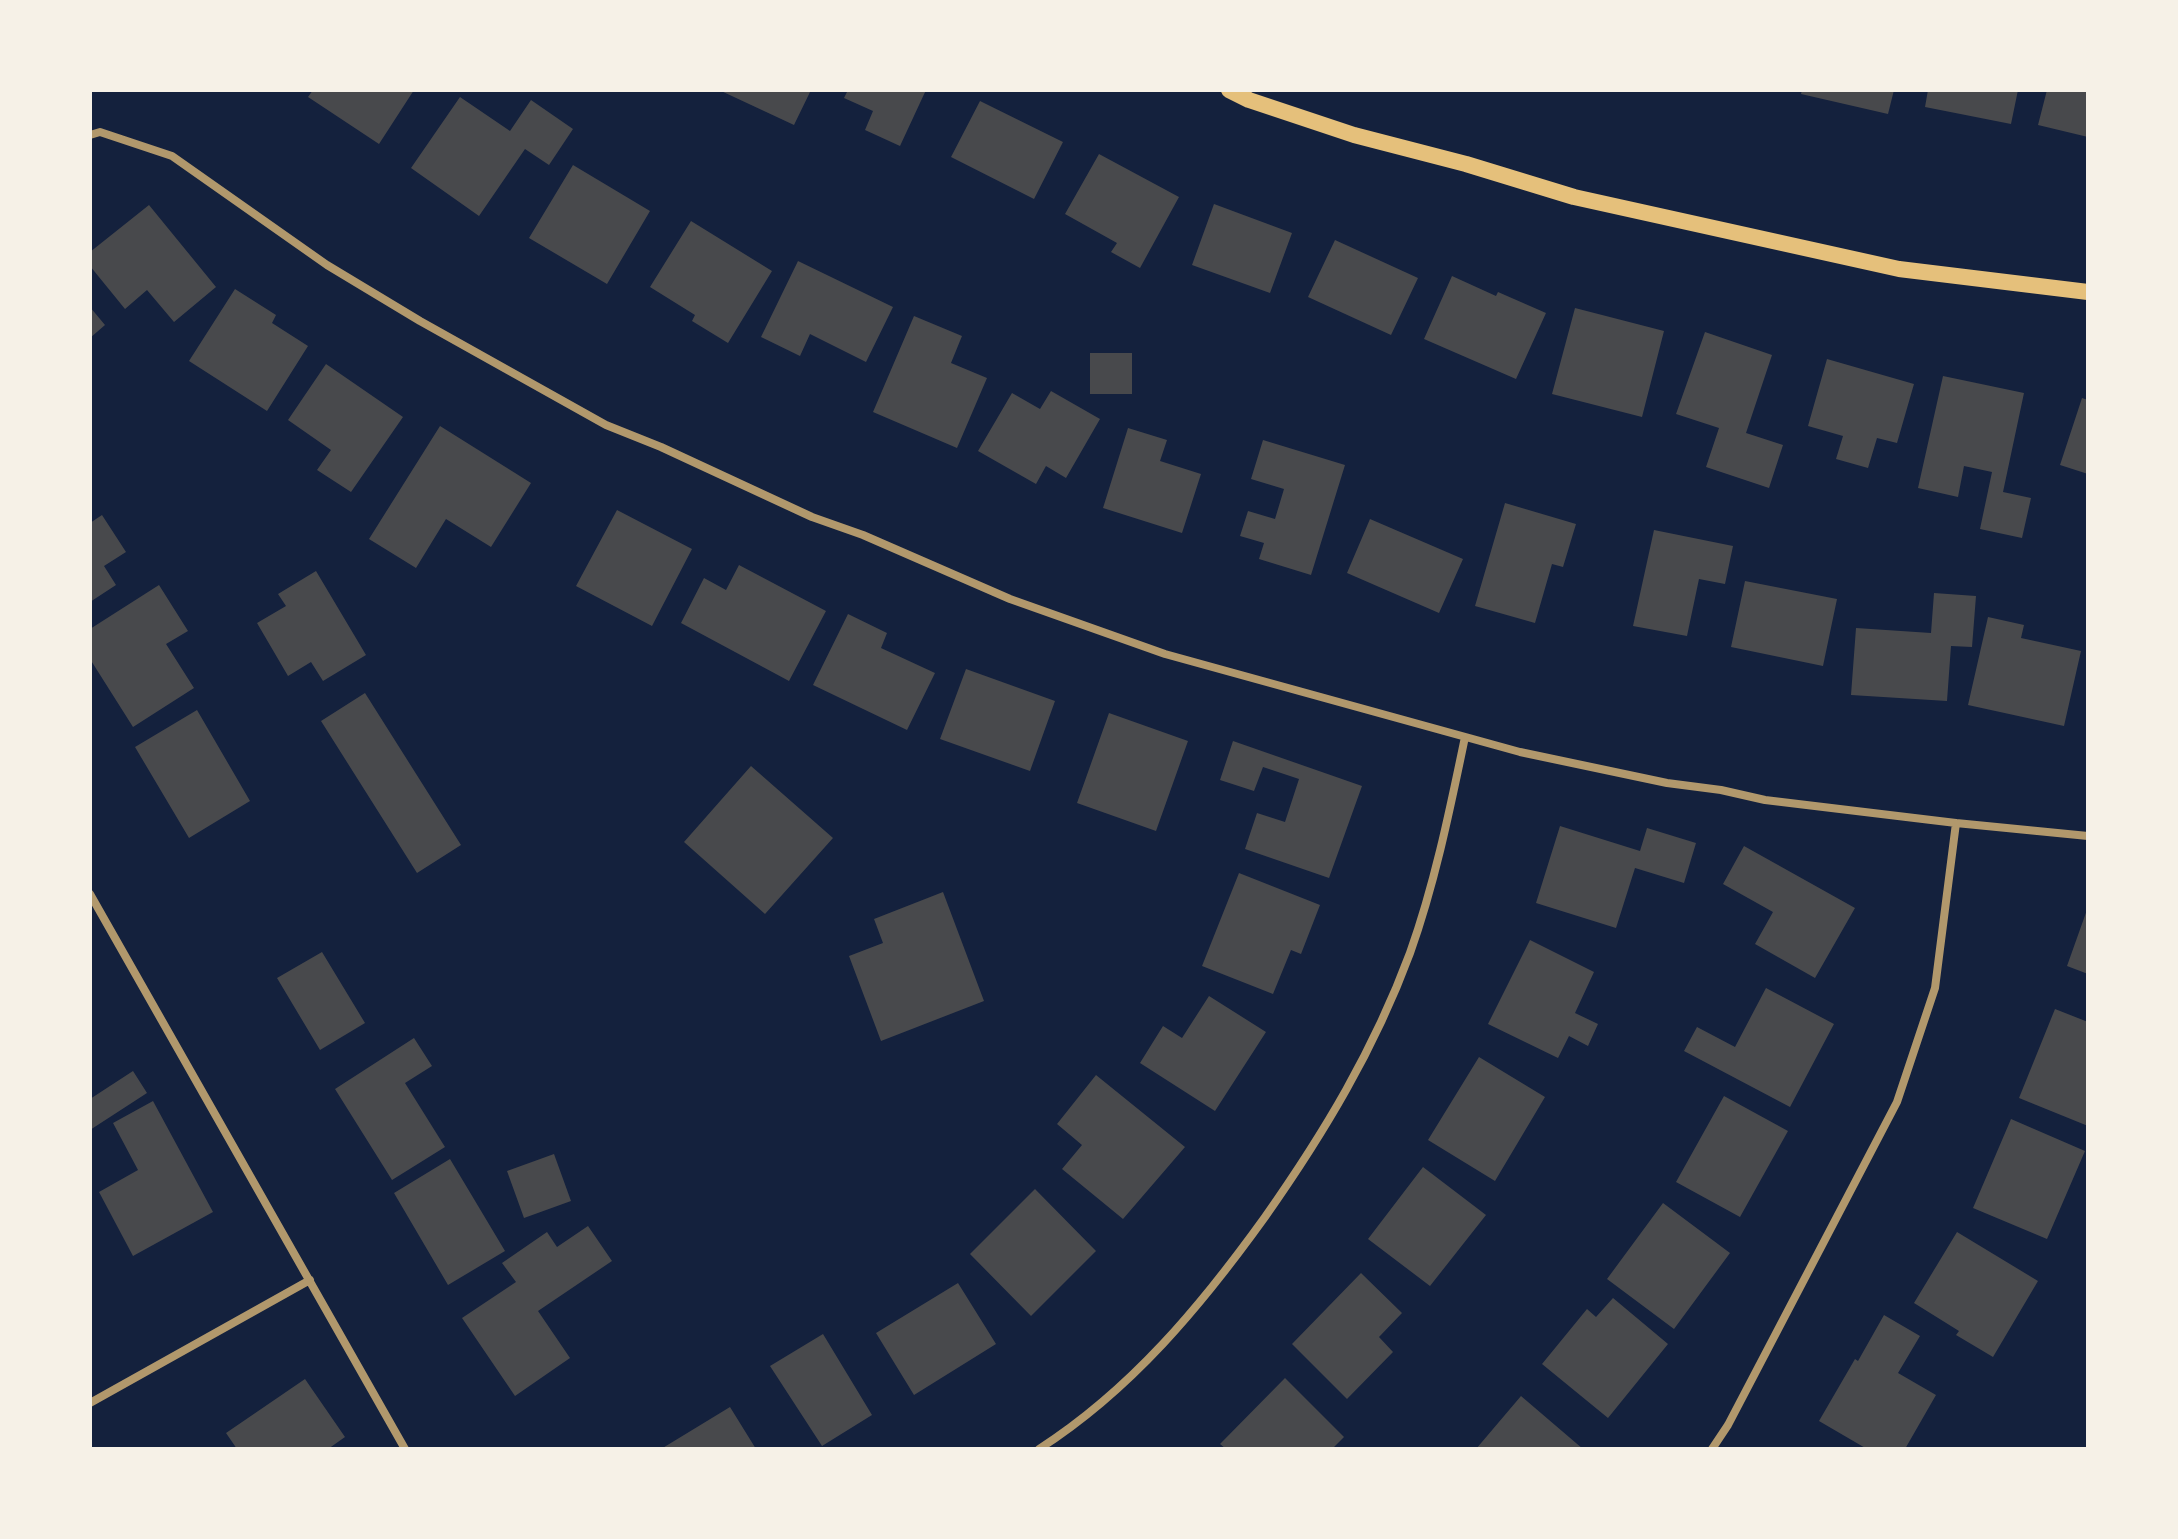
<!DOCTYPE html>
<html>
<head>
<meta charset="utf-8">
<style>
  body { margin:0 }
  #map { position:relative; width:2178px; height:1539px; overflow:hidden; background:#14213d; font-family:"Roboto Condensed",sans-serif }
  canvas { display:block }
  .frame { position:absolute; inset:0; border:92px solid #f6f1e7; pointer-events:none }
</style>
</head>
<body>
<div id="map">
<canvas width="2178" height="1539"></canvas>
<div class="frame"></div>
</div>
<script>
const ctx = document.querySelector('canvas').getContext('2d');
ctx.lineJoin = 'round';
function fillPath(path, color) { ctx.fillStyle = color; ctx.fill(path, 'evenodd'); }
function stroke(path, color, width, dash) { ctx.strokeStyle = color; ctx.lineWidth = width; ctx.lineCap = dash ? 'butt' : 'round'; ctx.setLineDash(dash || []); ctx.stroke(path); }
fillPath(new Path2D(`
  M 313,90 L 414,90 L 379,144 L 308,97 Z
  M 719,90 L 811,90 L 794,125 Z
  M 848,90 L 926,90 L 900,146 L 865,130 L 873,111 L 844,98 Z
  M 1802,90 L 1894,90 L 1888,114 L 1801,94 Z
  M 1928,90 L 2018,90 L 2011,124 L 1925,107 Z
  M 2047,90 L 2088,90 L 2088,137 L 2038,125 Z
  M 460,97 L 510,131 L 531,100 L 573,129 L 549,165 L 525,149 L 479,216 L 411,168 Z
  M 980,101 L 1063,142 L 1034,199 L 951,157 Z
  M 1099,154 L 1179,197 L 1140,268 L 1111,252 L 1117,243 L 1065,214 Z
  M 573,165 L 650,211 L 607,284 L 529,238 Z
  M 1214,204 L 1292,233 L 1270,293 L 1192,265 Z
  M 149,205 L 216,287 L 174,322 L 147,290 L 125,309 L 90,266 L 90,252 Z
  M 691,221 L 772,271 L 728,343 L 692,321 L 695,315 L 650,287 Z
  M 1335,240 L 1418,278 L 1391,335 L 1308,297 Z
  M 798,261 L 893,307 L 866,362 L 810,334 L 800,356 L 761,337 Z
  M 1452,276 L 1496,296 L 1498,292 L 1546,313 L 1516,379 L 1424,339 Z
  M 235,289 L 276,315 L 272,323 L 308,346 L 267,411 L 189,361 Z
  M 90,307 L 105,325 L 90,338 Z
  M 1575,308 L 1664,331 L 1642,417 L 1552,394 Z
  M 914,316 L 962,336 L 951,363 L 987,378 L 957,448 L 873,412 Z
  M 1705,332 L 1772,355 L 1746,433 L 1783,445 L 1769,488 L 1706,467 L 1719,428 L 1676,414 Z
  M 1090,353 L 1132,353 L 1132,394 L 1090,394 Z
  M 1827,359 L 1914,384 L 1897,443 L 1877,438 L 1868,468 L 1836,459 L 1843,436 L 1808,426 Z
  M 326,364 L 403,417 L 351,492 L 317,470 L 331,450 L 288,420 Z
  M 1943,376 L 2024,393 L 2003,492 L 2031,498 L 2022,538 L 1980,529 L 1992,472 L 1964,466 L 1958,497 L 1918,488 Z
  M 1051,391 L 1100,419 L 1066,478 L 1046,466 L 1036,484 L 978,451 L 1012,393 L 1040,409 Z
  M 2082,398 L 2088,400 L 2088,474 L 2060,465 Z
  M 440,426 L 531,483 L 491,547 L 446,519 L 416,568 L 369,539 Z
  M 1128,428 L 1167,440 L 1160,461 L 1201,474 L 1182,533 L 1103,508 Z
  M 1263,440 L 1345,465 L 1311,575 L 1259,559 L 1264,543 L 1240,536 L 1248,511 L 1275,519 L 1284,489 L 1251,479 Z
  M 1505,503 L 1576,524 L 1563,567 L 1552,564 L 1535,623 L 1475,606 Z
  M 617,510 L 692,549 L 652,626 L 576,586 Z
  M 102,515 L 126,552 L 104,566 L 116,585 L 90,602 L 90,523 Z
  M 1370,519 L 1463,559 L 1439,613 L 1347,573 Z
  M 1654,530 L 1733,546 L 1725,584 L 1699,579 L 1687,636 L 1633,626 Z
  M 739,565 L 826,611 L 789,681 L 681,623 L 704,578 L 726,590 Z
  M 316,571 L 366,655 L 323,681 L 311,662 L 288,676 L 257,623 L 286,606 L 278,594 Z
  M 1745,581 L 1837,599 L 1823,666 L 1731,647 Z
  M 159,585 L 188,631 L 166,644 L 194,688 L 133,727 L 90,659 L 90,629 Z
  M 1934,593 L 1976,596 L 1972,647 L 1951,646 L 1947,701 L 1851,695 L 1856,628 L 1931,633 Z
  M 848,614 L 887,633 L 881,648 L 935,673 L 907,730 L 813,685 Z
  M 1988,617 L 2024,625 L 2021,638 L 2081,651 L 2064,726 L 1968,705 Z
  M 966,669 L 1055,701 L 1030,771 L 940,739 Z
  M 365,693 L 461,845 L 417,873 L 321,721 Z
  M 197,710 L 250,801 L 189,838 L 135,747 Z
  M 1109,713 L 1188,741 L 1156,831 L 1077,803 Z
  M 1233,741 L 1362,786 L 1329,878 L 1245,849 L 1257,813 L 1285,822 L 1299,779 L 1263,767 L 1254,791 L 1220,780 Z
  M 751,766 L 833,838 L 765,914 L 684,842 Z
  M 1560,826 L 1640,851 L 1647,828 L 1696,843 L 1684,883 L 1635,868 L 1616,928 L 1536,903 Z
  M 1744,846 L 1855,908 L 1815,978 L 1755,944 L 1773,912 L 1723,884 Z
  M 1239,873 L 1320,905 L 1301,954 L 1291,950 L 1273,994 L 1202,966 Z
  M 943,892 L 984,1001 L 881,1041 L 849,956 L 883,943 L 874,919 Z
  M 2088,907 L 2088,974 L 2067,966 Z
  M 1530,940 L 1594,972 L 1575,1013 L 1598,1024 L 1588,1046 L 1569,1036 L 1558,1058 L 1488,1024 Z
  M 322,952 L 365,1023 L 320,1050 L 277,978 Z
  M 1766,988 L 1834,1024 L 1790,1107 L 1684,1051 L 1697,1027 L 1735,1047 Z
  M 1209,996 L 1266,1032 L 1215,1111 L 1140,1063 L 1163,1026 L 1182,1038 Z
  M 2055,1009 L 2088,1022 L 2088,1126 L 2019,1098 Z
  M 414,1038 L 432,1066 L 405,1083 L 445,1147 L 392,1180 L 335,1089 Z
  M 1479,1057 L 1545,1097 L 1495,1181 L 1428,1140 Z
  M 133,1071 L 147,1093 L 90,1130 L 90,1099 Z
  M 1096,1075 L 1185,1147 L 1123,1219 L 1062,1169 L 1082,1145 L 1057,1124 Z
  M 1724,1096 L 1788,1131 L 1740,1217 L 1676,1182 Z
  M 153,1101 L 213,1212 L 133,1256 L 99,1192 L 138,1170 L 113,1123 Z
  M 2011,1119 L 2085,1151 L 2047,1239 L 1973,1208 Z
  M 554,1154 L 571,1201 L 524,1218 L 507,1171 Z
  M 450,1159 L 505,1251 L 448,1285 L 394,1193 Z
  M 1423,1167 L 1486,1215 L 1430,1286 L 1368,1239 Z
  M 1035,1189 L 1096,1251 L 1031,1316 L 970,1254 Z
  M 1663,1203 L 1730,1253 L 1674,1329 L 1607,1279 Z
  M 588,1226 L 612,1261 L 538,1311 L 570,1358 L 515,1396 L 462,1318 L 516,1282 L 502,1263 L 547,1232 L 557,1247 Z
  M 1957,1232 L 2038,1281 L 1993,1357 L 1956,1335 L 1959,1331 L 1914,1303 Z
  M 1361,1273 L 1402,1313 L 1379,1337 L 1393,1352 L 1347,1399 L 1292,1344 Z
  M 958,1283 L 996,1344 L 914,1395 L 876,1333 Z
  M 1613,1298 L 1668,1344 L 1608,1418 L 1542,1364 L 1587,1309 L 1596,1317 Z
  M 1884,1315 L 1920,1336 L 1898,1373 L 1936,1395 L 1905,1449 L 1867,1449 L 1819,1421 L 1855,1359 L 1858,1361 Z
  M 823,1334 L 872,1415 L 822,1446 L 770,1366 Z
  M 1285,1378 L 1344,1437 L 1332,1449 L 1226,1449 L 1220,1444 Z
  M 305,1379 L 345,1437 L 328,1449 L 237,1449 L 226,1433 Z
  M 1521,1396 L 1583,1449 L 1476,1449 Z
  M 730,1407 L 756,1449 L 661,1449 Z`), '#48494c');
stroke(new Path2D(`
  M 90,135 L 100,132 L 172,156 L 327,265 L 420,321 L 606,425 L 661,447 L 812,517 L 863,535 L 1010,599 L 1165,654 L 1520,752 L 1667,783 L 1721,790 L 1765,800 L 1956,823 L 2088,836
  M 90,894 L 405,1449
  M 90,1403 L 310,1280
  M 1039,1449 C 1131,1390 1201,1306 1265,1217 C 1324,1133 1374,1050 1410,953 C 1435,883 1450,809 1465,737
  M 1712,1449 L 1728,1425 L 1897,1102 L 1935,988 L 1956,823`), '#b1986c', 8);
stroke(new Path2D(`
  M 1229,90 L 1249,100 L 1354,135 L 1466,164 L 1574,197 L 1899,269 L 2088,292`), '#e5c07b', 16);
</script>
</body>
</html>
